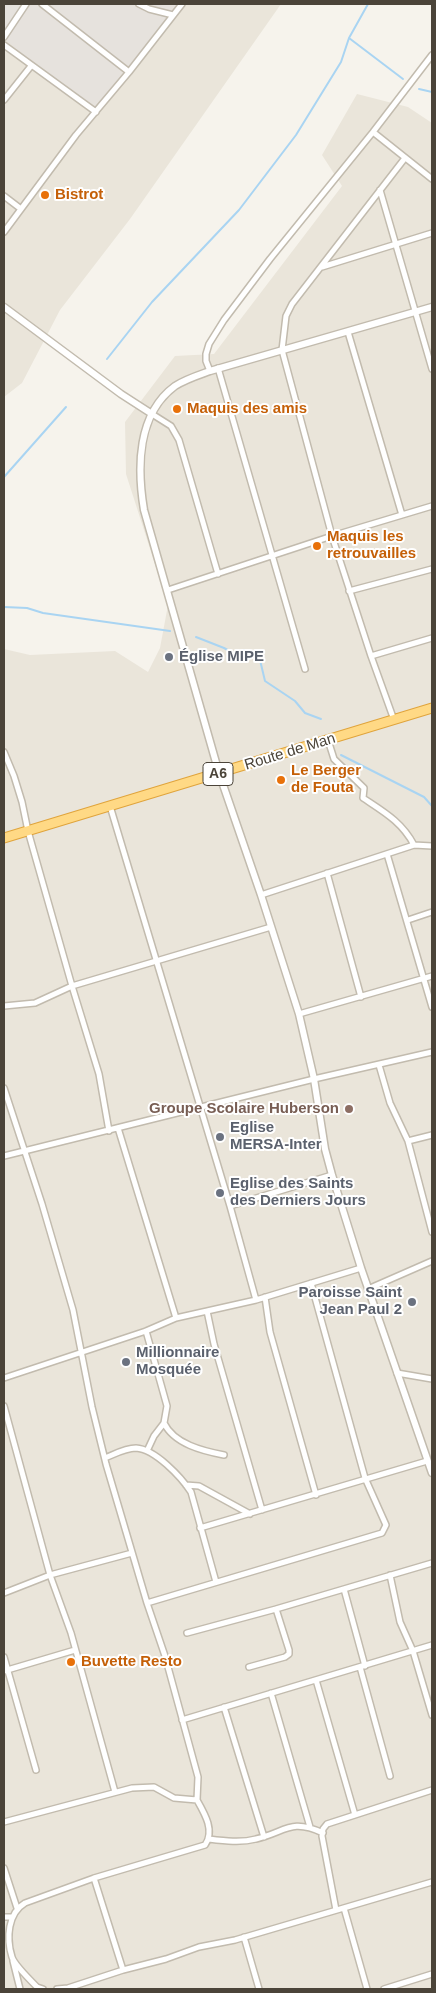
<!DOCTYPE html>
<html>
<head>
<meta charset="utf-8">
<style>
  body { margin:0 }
  #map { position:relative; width:436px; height:1993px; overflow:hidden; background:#f6f3ec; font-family:Arial,sans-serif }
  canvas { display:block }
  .frame { position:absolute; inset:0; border:5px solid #4b4439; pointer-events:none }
</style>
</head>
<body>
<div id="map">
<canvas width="436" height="1993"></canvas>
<div class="frame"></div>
</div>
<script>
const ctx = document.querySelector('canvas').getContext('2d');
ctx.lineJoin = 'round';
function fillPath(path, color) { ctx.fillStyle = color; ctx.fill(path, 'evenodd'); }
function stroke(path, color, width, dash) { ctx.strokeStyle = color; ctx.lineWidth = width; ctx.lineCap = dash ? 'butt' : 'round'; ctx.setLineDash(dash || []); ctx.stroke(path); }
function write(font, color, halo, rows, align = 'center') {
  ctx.font = font + ' Arial,sans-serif'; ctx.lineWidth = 4; ctx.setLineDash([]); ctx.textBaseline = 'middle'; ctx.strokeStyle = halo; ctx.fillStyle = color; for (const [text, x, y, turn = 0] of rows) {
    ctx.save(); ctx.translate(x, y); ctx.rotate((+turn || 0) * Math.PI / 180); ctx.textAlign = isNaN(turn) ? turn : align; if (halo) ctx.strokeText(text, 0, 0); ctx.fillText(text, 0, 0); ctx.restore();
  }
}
fillPath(new Path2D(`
  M 4,4 L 281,4 L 130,219 L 60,310 L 22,383 L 4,397 Z
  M 357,94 L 408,107 L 432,123 L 432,1989 L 4,1989 L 4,649 L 30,655 L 115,651 L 148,672 L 160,648 L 168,605 L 126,474 L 125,422 L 175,356 L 214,354 L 342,186 L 322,155 Z`), '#eae5da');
fillPath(new Path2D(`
  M 4,4 L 181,4 L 95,112 L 4,39 Z`), '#e6e2dd');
stroke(new Path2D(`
  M 349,38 L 403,79
  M 419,89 L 432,92
  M 107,359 L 152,302 L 239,210 L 296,135 L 341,62 L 349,38 L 368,4
  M 4,477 L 66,407
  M 4,607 L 27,608 L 43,613 L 170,631
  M 196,637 L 224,648 L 235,654 L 244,650 L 260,660 L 265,681 L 295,701 L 305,713 L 321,719
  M 341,755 L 424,797 L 432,806`), '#a9d4f2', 2);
const minor = new Path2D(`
  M 42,4 L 129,72
  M 139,4 L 149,9 L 173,15
  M 4,37 L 26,4
  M 4,45 L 96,112
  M 4,100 L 31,66
  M 373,132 L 432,179
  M 380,190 L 432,369
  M 4,196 L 21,209
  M 4,232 L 76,135 L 129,72 L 182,4
  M 322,267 L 432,233
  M 348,332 L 402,515
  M 218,368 L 305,669
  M 210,371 L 206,361 L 206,354 L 209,344 L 224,320 L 270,259 L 373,132 L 432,55
  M 152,414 L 171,426 L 179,440 L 218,574
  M 168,590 L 332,536 L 432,506
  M 349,591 L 432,569
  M 371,656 L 432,638
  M 394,720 L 371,656 L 332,536 L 282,350 L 286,316 L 292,304 L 405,158
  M 328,740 L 334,759 L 364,788 L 363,798 C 384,812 402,822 414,845 L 432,846
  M 4,752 L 14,776 L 22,802 L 28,831 L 72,986 L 99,1074 L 109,1131
  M 110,806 L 230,1206 L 256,1300
  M 387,854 L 432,1007
  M 327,873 L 361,997
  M 261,895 L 414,845
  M 408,920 L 432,912
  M 4,1006 L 35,1003 L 72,986 L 271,927
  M 299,1014 L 432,976
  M 379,1065 L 390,1103 L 408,1141 L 432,1232
  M 4,1088 L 42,1204 L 73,1310 L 92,1407 L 106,1464 L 147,1603 L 165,1656 L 198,1777 L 197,1800
  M 118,1128 L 176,1318
  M 408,1141 L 432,1135
  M 4,1156 L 314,1079 L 432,1052
  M 230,1206 L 332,1175
  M 368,1289 L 432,1261
  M 265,1297 L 270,1332 L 316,1495
  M 207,1311 L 214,1344 L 262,1510
  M 146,1331 L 167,1406 L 164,1423 L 154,1436 L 147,1451
  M 397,1373 L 432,1379
  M 4,1378 L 146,1331 L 176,1318 L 256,1300 L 361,1268
  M 4,1406 L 50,1575 L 71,1633 L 115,1792
  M 164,1423 C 174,1444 203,1451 224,1455
  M 105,1458 C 115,1454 125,1448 136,1448 C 155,1449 181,1477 191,1492 L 216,1582
  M 186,1485 L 199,1486 L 250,1514
  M 200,1528 L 427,1461
  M 390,1575 L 400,1622 L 413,1651 L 432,1715
  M 344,1589 L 365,1666
  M 4,1593 L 50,1575 L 132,1553
  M 147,1603 L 382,1533 L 386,1525 L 365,1478 L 311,1283
  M 187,1633 L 276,1609 L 432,1563
  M 4,1657 L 36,1770
  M 249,1667 L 285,1657 L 289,1654 L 289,1650 L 276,1609
  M 360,1667 L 390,1776
  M 4,1671 L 75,1650
  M 316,1680 L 355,1815
  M 271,1693 L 310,1827
  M 224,1707 L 264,1837
  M 182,1720 L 432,1645
  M 4,1822 L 132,1788 L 154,1787 L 174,1798 L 197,1800 C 205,1814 215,1831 205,1845 L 94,1878 L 25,1903 C 8,1913 6,1938 12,1957 C 14,1964 31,1981 37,1987 L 43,1989
  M 209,1839 C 225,1841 241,1843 256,1839 C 286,1832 290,1818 323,1833
  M 4,1868 L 17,1908
  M 94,1878 L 123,1970
  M 344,1908 L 367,1989
  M 336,1910 L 322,1836 L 323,1829 L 327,1824 L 432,1790
  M 4,1917 L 12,1917
  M 244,1937 L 259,1989
  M 13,1961 L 20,1989
  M 57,1989 L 68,1988 L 123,1970 L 166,1959 L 199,1947 L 235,1940 L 432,1882
  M 384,1989 L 432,1974`);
const tertiary = new Path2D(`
  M 4,307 L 121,394 L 152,414
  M 432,307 L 210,371 C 199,375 186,379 175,386 C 137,414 137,468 144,510 L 219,773 L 261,895 L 299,1014 L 314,1079 L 325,1149 L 332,1175 L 361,1268 L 432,1473`);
const trunk = new Path2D(`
  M 4,838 L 432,708`);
stroke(minor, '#c2bbae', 8);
stroke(tertiary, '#c2bbae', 9);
stroke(trunk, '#e0a43c', 11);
stroke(minor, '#fff', 5);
stroke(tertiary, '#fff', 6);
stroke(trunk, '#ffd985', 9);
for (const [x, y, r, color] of [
  [45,195,5,"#e8710a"],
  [177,409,5,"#e8710a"],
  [317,546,5,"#e8710a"],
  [169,657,5,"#6b7280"],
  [281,780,5,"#e8710a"],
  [349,1109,5,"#8d6e63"],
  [220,1137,5,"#6b7280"],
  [220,1193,5,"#6b7280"],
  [412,1302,5,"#6b7280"],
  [126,1362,5,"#6b7280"],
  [71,1662,5,"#e8710a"]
]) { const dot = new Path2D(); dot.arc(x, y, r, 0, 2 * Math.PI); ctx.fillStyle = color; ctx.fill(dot); stroke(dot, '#fff', 2); }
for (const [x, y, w] of [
  [218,774,30]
]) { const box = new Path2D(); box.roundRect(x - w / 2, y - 11.5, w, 23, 4); ctx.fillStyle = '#fff'; ctx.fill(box); stroke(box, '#4b4439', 1); }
write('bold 14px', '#4b4439', null, [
  ["A6",218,774]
]);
write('bold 15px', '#c56008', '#fff', [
  ["Bistrot",55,195],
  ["Maquis des amis",187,409],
  ["Maquis les",327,537],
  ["retrouvailles",327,554],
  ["Le Berger",291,771],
  ["de Fouta",291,788],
  ["Buvette Resto",81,1662]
], 'left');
write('bold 15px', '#5b616d', '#fff', [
  ["Église MIPE",179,657],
  ["Eglise",230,1128],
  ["MERSA-Inter",230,1145],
  ["Eglise des Saints",230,1184],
  ["des Derniers Jours",230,1201],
  ["Paroisse Saint",402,1293,"right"],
  ["Jean Paul 2",402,1310,"right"],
  ["Millionnaire",136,1353],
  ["Mosquée",136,1370]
], 'left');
write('15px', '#4b4439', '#fff', [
  ["Route de Man",290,752,-17]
]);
write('bold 15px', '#785e54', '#fff', [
  ["Groupe Scolaire Huberson",339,1109]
], 'right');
</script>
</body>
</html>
